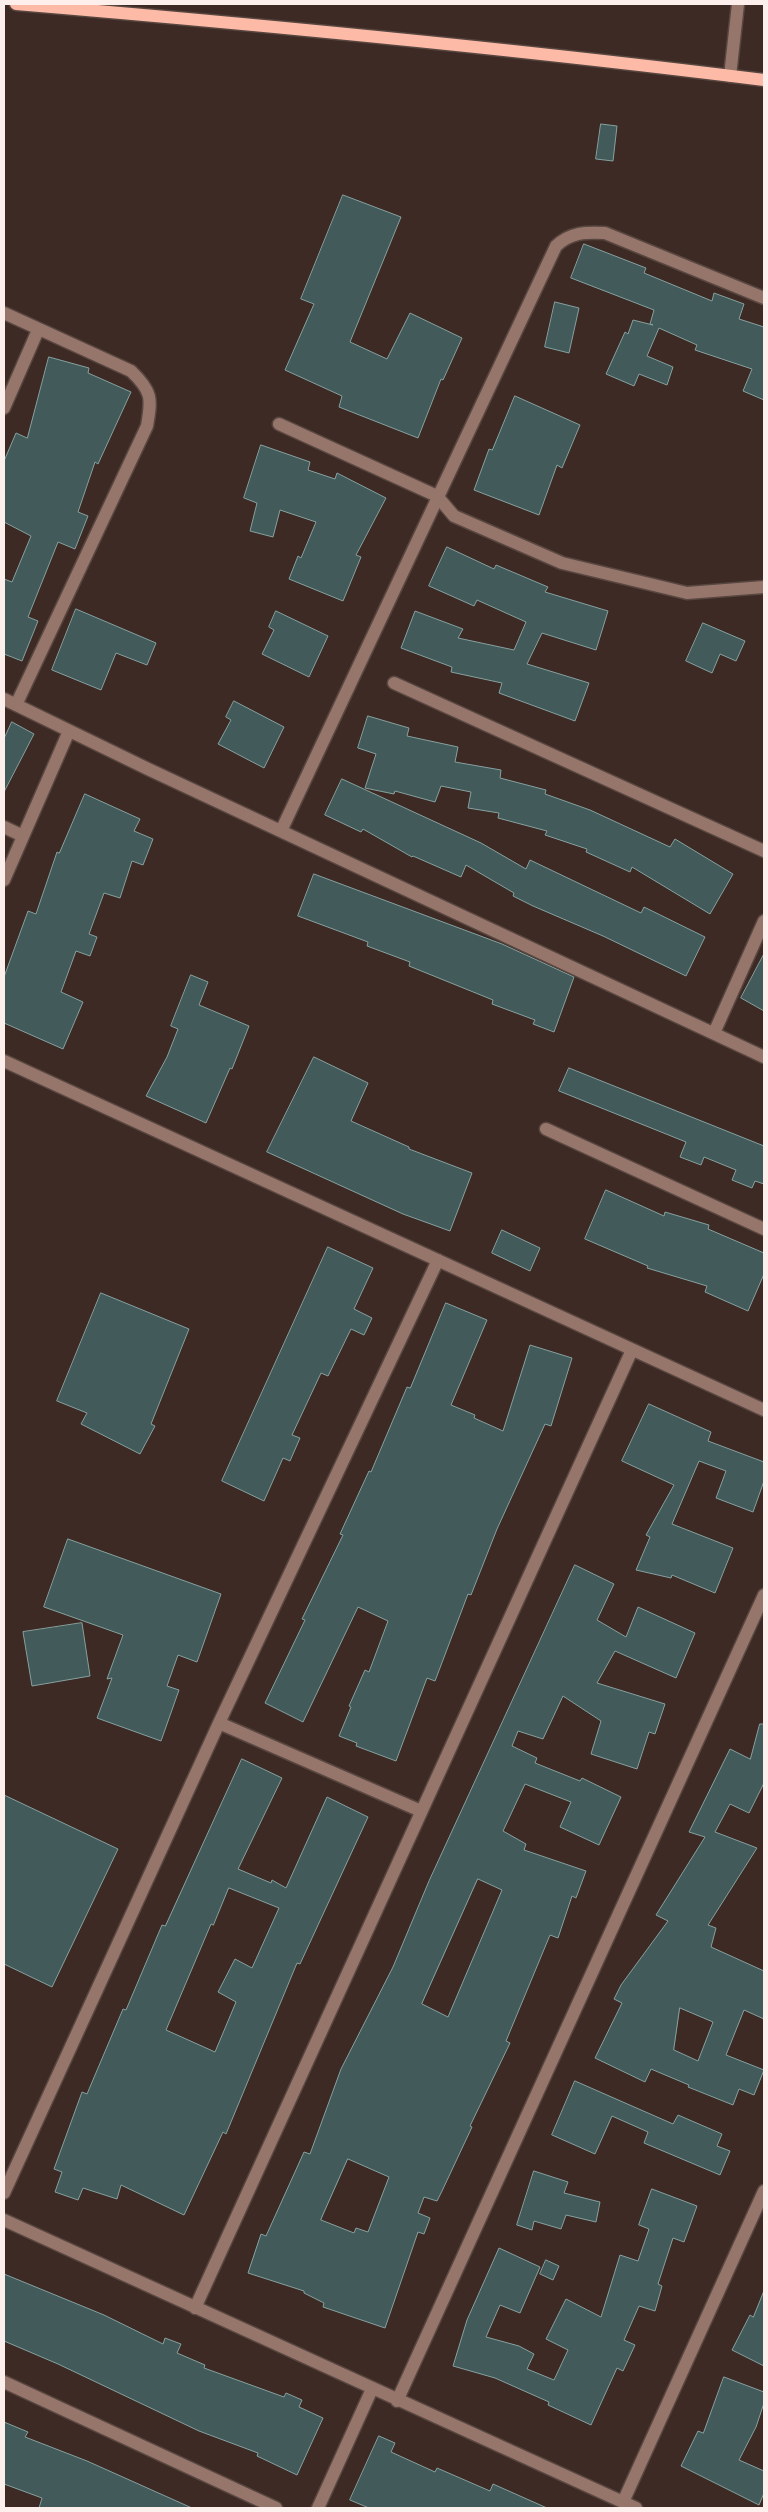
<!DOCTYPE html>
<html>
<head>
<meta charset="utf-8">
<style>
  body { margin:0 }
  #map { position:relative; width:768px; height:2512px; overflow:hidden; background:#3d2a24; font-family:Roboto,sans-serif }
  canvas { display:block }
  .frame { position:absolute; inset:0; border:5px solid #fdf0ec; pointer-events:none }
</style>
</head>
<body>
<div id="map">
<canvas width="768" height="2512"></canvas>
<div class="frame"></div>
</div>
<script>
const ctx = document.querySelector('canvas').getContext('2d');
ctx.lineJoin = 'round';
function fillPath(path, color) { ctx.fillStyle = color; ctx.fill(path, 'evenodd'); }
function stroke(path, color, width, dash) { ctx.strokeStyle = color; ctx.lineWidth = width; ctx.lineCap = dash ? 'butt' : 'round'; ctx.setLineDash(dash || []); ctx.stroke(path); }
const building = new Path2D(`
  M 601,124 L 617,126 L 613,161 L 596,159 Z
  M 343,195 L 401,217 L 350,342 L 387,359 L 410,313 L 462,338 L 443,380 L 441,379 L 418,438 L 339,407 L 342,396 L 285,370 L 314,304 L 301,299 Z
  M 584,244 L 646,268 L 644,273 L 712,301 L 714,293 L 744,304 L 739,319 L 764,327 L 764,400 L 743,391 L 752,369 L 695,350 L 697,345 L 659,328 L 647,356 L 673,367 L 667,385 L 639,374 L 634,386 L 606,374 L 625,332 L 628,334 L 633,320 L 653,325 L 650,324 L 654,310 L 571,278 Z
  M 555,302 L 579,308 L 569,353 L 545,347 Z
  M 49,357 L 89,368 L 88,373 L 131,392 L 98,464 L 95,462 L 78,512 L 88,516 L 75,549 L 58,542 L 28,617 L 38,621 L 22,661 L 4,654 L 4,579 L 12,582 L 31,536 L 4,522 L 4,461 L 16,433 L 27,438 Z
  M 515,396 L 580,425 L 562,468 L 557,465 L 539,515 L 474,490 L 489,449 L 492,450 Z
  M 261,445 L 310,462 L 308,470 L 335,479 L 337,473 L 386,498 L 356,555 L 361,557 L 343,601 L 289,579 L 298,556 L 301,558 L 316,522 L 280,510 L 273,537 L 250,531 L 257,503 L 244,498 Z
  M 447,547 L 494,569 L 496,565 L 548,587 L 545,592 L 608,611 L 596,650 L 542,633 L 527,664 L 589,683 L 575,721 L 499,693 L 502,683 L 451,672 L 452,667 L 401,648 L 415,611 L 463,629 L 458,638 L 514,650 L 526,622 L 477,600 L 474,606 L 429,586 Z
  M 76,609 L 156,643 L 147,665 L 116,653 L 101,690 L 52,670 Z
  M 276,611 L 328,636 L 309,677 L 262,654 L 274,630 L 269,627 Z
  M 703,623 L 745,641 L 736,661 L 720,654 L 712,673 L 686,661 Z
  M 234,701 L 284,727 L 264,768 L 218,744 L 231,720 L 226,717 Z
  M 368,716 L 409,728 L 407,736 L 458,747 L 455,762 L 501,770 L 500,778 L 546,790 L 545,794 L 590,810 L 670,847 L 675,839 L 733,874 L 710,914 L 632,867 L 630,872 L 586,852 L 587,849 L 545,835 L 547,831 L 498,818 L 499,813 L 468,808 L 471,792 L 441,786 L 435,802 L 395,791 L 394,794 L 365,788 L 376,754 L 358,748 Z
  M 12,722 L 34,734 L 4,792 L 4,739 Z
  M 342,779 L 481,843 L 526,869 L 530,860 L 641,913 L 644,907 L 705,937 L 686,976 L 603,936 L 533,906 L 513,896 L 514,893 L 466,865 L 461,877 L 413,856 L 412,857 L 363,829 L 361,832 L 325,815 Z
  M 85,794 L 140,819 L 134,831 L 153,839 L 143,865 L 132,861 L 120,898 L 104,893 L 89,934 L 97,937 L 90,956 L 76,951 L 61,992 L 83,1002 L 63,1049 L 4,1023 L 4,977 L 28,911 L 36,914 L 57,852 L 59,853 Z
  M 314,874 L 502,944 L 574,977 L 554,1032 L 533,1024 L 535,1020 L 492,1004 L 493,1000 L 409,966 L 410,962 L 367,946 L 368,942 L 298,916 Z
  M 764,954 L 764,1011 L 741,998 Z
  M 191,975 L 208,982 L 199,1005 L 249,1026 L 232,1069 L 230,1068 L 206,1123 L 146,1096 L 167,1057 L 178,1029 L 171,1026 Z
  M 314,1057 L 368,1083 L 351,1121 L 409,1147 L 409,1149 L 472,1173 L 450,1231 L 403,1214 L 267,1152 Z
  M 569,1068 L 764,1146 L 764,1184 L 755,1181 L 752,1188 L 732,1180 L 736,1170 L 704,1157 L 701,1165 L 680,1157 L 686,1142 L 559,1091 Z
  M 606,1190 L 664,1216 L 665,1212 L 709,1225 L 708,1229 L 764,1253 L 764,1274 L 748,1311 L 705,1292 L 707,1286 L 647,1268 L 648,1266 L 585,1239 Z
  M 502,1230 L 540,1248 L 530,1271 L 492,1253 Z
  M 328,1247 L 373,1268 L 354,1309 L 372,1318 L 364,1335 L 351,1329 L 328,1376 L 321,1373 L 292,1435 L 300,1438 L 290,1461 L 283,1458 L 264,1501 L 222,1481 Z
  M 101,1293 L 189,1329 L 151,1424 L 155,1426 L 140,1454 L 81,1424 L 87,1413 L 57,1401 Z
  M 446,1303 L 487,1320 L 451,1405 L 475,1415 L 474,1418 L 503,1431 L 530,1345 L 572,1358 L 551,1426 L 545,1424 L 497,1529 L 471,1595 L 468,1594 L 435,1681 L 427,1678 L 396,1761 L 356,1746 L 357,1743 L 339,1736 L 351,1707 L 349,1706 L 365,1670 L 369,1672 L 388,1621 L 358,1607 L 303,1722 L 265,1703 L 305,1620 L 302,1619 L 343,1535 L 340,1534 L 369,1471 L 371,1472 L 407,1387 L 410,1388 Z
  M 649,1404 L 711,1432 L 708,1441 L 764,1462 L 764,1481 L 753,1512 L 716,1498 L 726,1471 L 699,1461 L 672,1524 L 733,1548 L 715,1593 L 672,1575 L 671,1578 L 636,1570 L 650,1537 L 646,1535 L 674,1485 L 622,1461 Z
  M 68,1539 L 221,1594 L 197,1662 L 178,1655 L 167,1686 L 179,1690 L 161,1741 L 97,1718 L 112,1678 L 107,1679 L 123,1635 L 44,1607 Z
  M 575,1565 L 614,1584 L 597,1620 L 626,1637 L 638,1607 L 695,1633 L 676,1678 L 615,1651 L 597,1683 L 665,1704 L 655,1734 L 649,1732 L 637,1769 L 591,1754 L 601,1721 L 563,1696 L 543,1739 L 518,1731 L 512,1746 L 537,1758 L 535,1763 L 580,1781 L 582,1778 L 621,1797 L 599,1845 L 560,1827 L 571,1802 L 525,1784 L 503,1831 L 526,1844 L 524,1850 L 586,1871 L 576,1898 L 572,1896 L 558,1938 L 550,1935 L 506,2041 L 510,2043 L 470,2126 L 472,2127 L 442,2191 L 437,2201 L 424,2197 L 418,2213 L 430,2218 L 424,2234 L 418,2232 L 385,2328 L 323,2307 L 324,2303 L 304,2293 L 304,2291 L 248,2273 L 261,2234 L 266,2236 L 304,2152 L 310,2154 L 341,2069 L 393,1967 L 429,1881 ZM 478,1879 L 502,1890 L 448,2017 L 422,2004 ZM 348,2159 L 389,2177 L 368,2232 L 356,2228 L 354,2233 L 321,2220 Z
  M 82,1623 L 90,1676 L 32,1686 L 23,1632 Z
  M 760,1724 L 764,1724 L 764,1783 L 749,1813 L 730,1804 L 715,1832 L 757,1848 L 708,1925 L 716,1928 L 711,1947 L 764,1971 L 764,2019 L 744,2010 L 726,2055 L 764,2070 L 754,2095 L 739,2089 L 733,2105 L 688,2087 L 689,2085 L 651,2069 L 645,2082 L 595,2058 L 622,2003 L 614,1999 L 621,1985 L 668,1921 L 656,1915 L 705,1837 L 689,1832 L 730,1749 L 750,1759 ZM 680,2008 L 713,2022 L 698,2061 L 674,2050 Z
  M 242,1759 L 282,1778 L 238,1869 L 271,1883 L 272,1880 L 286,1888 L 327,1797 L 368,1817 L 300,1964 L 297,1963 L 226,2134 L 223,2132 L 184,2215 L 121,2185 L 117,2199 L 83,2188 L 78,2200 L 55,2192 L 62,2172 L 54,2169 L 82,2092 L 87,2094 L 123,2009 L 126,2010 L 162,1925 L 165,1926 ZM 229,1888 L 279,1908 L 252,1968 L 235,1959 L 218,1992 L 236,2002 L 215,2052 L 166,2030 L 211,1924 L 213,1925 Z
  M 4,1795 L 118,1849 L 52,1987 L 4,1964 Z
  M 575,2081 L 673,2124 L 678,2115 L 722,2134 L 717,2146 L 730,2151 L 720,2175 L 644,2143 L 648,2132 L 612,2116 L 595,2154 L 552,2135 Z
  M 534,2171 L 568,2182 L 564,2193 L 600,2202 L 596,2222 L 566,2215 L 561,2229 L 534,2221 L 532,2230 L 517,2225 Z
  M 652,2189 L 697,2206 L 684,2242 L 673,2238 L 658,2284 L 662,2286 L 655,2311 L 639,2306 L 624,2340 L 635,2345 L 623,2371 L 617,2368 L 591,2425 L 548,2405 L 549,2402 L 495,2378 L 453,2366 L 467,2320 L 499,2248 L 540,2267 L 520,2313 L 500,2305 L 486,2337 L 519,2346 L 534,2354 L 527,2369 L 554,2380 L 568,2350 L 546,2339 L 566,2299 L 601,2317 L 620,2255 L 638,2261 L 649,2229 L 639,2225 Z
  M 546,2260 L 559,2266 L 553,2280 L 540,2274 Z
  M 4,2274 L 104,2315 L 163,2344 L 165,2338 L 181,2344 L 177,2353 L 205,2365 L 204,2368 L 284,2397 L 286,2393 L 302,2400 L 299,2407 L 323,2418 L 297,2475 L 257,2456 L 258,2453 L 199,2431 L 58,2364 L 4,2341 Z
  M 764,2291 L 764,2366 L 732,2350 L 750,2315 L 753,2317 Z
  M 724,2377 L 764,2392 L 764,2403 L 756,2427 L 739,2460 L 764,2471 L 764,2493 L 759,2505 L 681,2466 L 698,2431 L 703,2433 Z
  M 4,2422 L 28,2432 L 25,2437 L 87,2461 L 192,2508 L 39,2508 L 42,2498 L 4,2484 Z
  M 379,2436 L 395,2443 L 391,2452 L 435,2472 L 437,2468 L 490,2491 L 493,2484 L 547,2508 L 369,2508 L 350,2500 Z`);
fillPath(building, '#425b5a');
stroke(building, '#86a19f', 1);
const minor = new Path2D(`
  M 730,76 L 738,4
  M 4,313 L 131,371 C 152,391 152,398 147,426 L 16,705
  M 4,408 L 38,330
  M 279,424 L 437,496 L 454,516 L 562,563 L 687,593 L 764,587
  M 394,683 L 764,851
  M 4,699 L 148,769 L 764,1057
  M 4,827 L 23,836
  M 281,831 L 556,246 C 571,232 586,232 605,233 L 764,298
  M 4,880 L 69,731
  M 714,1033 L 764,921
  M 4,1061 L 764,1410
  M 546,1129 L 764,1229
  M 219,1723 L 421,1811
  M 4,2193 L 219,1723 L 438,1260
  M 4,2220 L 636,2508
  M 195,2308 L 632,1350
  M 4,2382 L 276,2508
  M 397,2401 L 764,1595
  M 623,2502 L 764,2191
  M 318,2508 L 372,2389`);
const major = new Path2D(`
  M 16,4 C 266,25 516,49 764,80`);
stroke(minor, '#584640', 15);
stroke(major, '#584640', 15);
stroke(minor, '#96756b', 12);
stroke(major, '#fdbaa6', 12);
</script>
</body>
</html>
